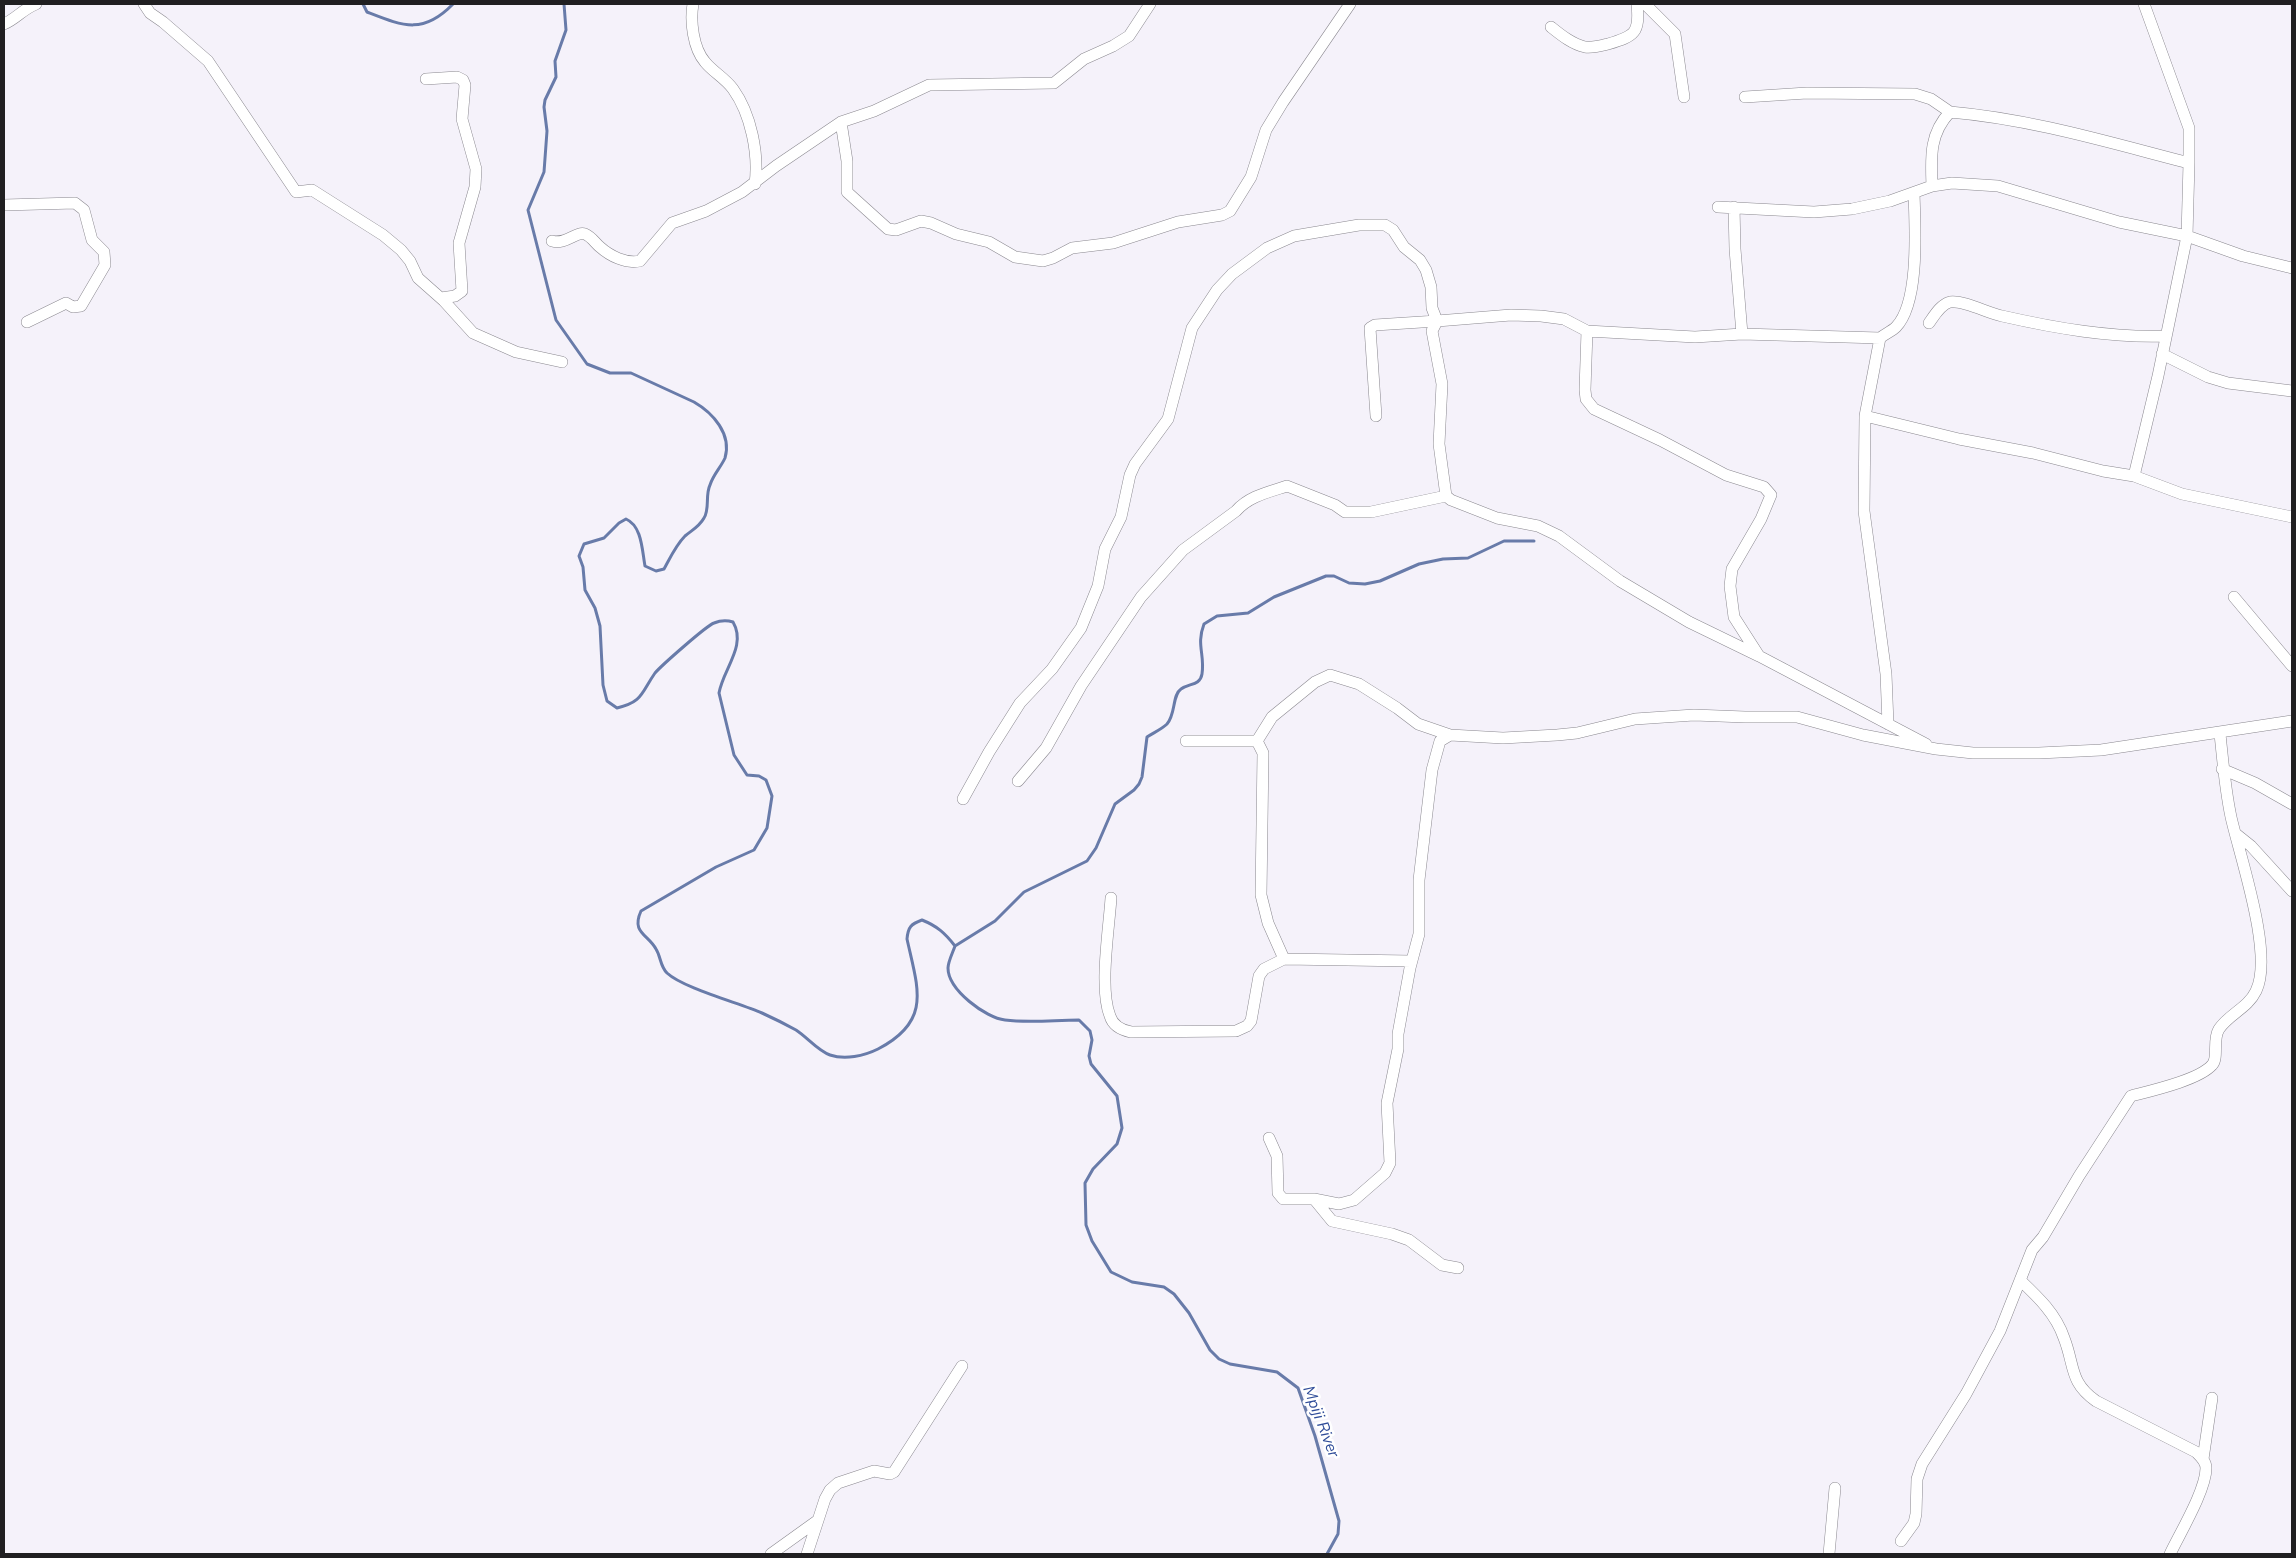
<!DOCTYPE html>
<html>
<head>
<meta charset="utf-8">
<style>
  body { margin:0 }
  #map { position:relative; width:2296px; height:1558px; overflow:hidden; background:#f5f2fa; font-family:"Nunito Sans",sans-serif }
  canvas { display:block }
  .frame { position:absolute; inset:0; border:5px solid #201f21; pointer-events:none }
</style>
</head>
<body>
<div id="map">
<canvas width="2296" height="1558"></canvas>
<div class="frame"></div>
</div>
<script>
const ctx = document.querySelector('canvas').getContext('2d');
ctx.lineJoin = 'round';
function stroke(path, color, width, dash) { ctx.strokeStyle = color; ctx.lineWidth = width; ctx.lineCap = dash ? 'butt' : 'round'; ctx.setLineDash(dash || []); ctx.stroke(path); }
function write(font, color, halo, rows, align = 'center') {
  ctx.font = font + ' "Nunito Sans",sans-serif'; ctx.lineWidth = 5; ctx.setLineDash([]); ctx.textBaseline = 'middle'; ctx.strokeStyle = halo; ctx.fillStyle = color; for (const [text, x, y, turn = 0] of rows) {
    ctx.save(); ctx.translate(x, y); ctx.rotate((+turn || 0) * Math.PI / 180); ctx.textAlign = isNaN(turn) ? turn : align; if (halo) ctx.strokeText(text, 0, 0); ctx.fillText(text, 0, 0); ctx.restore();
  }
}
stroke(new Path2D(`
  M 363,4 L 367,12 C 403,26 423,35 453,4
  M 564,4 L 566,30 L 555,61 L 556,77 L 545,100 L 544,107 L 547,131 L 544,172 L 528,210 L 556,320 L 587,364 L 610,373 L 631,373 L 694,402 C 713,413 732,434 725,458 C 721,467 713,475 710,485 C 705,495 710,509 704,518 C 699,527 692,530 685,536 C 676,545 670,558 664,569 L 656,571 L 645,566 C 642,550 642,526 626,519 L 619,523 L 604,538 L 584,544 L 579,556 L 583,567 L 585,590 L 595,608 L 600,626 L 603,685 L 607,701 L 617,708 C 643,702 641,693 655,673 C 661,666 706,626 714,623 C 721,620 727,620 733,622 C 747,646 723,669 719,693 L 734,755 L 747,775 L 759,776 L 766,780 L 772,796 L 767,828 L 754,850 L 716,867 L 641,911 C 631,933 648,934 656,949 C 661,957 660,966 667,973 C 683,988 739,1003 762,1013 C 773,1018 785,1024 796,1030 C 807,1037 818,1051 830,1055 C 845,1060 864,1056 878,1049 C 932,1021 918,989 907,939 C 908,927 911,924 922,920 C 937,926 945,933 955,946
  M 955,946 C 953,952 948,962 948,968 C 948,990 986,1018 1005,1020 C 1029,1023 1055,1020 1079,1020 L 1090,1031 L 1092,1040 L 1089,1056 L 1091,1064 L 1117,1096 L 1122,1128 L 1117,1144 L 1093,1169 L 1085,1183 L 1086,1225 L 1092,1241 L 1111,1272 L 1132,1282 L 1164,1287 L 1174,1294 L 1189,1313 L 1210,1350 L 1219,1359 L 1230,1364 L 1277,1372 L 1298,1388 L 1315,1436 L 1339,1521 L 1338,1534 L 1327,1554
  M 955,946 L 995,921 L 1024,892 L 1087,861 L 1096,848 L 1115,804 L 1134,790 L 1139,784 L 1142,777 L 1147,737 C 1153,733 1162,729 1167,724 C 1176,714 1172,695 1181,689 C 1189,683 1200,686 1202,674 C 1205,654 1196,645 1204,624 L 1217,616 L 1248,613 L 1274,597 L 1326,576 L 1334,576 L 1349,583 L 1365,584 L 1380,581 L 1419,564 L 1443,559 L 1468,558 L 1504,541 L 1534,541`), '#687ba9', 3);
const minor = new Path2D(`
  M 144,4 L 150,13 L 163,22 L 208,61 L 296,192 L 312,190 L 383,235 L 401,250 L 410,261 L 418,278 L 444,301 L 473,333 L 516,352 L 562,362
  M 693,4 C 690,21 693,48 705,62 C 713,72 725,78 733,89 C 751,114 759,154 755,184
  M 1645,4 L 1675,34 L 1684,97
  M 4,24 C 16,19 23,9 36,4
  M 1551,27 C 1561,35 1572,44 1585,47 C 1593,48 1600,46 1608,44 C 1635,36 1640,33 1637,4
  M 426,79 L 457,77 L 463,80 L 465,85 L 462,119 L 476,169 L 475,187 L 459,243 L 462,291 L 455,296 L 441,298
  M 1745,97 L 1807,93 L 1915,94 L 1931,99 L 1950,112
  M 841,122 L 847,161 L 847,192 L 888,229 L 896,230 L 921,221 L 931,223 L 956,234 L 989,242 L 1015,257 L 1043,261 L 1053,258 L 1072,248 L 1113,243 L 1178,222 L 1222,215 L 1230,211 L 1251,177 L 1266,130 L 1283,102 L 1350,4
  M 1932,186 C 1931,158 1929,134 1950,112 C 2032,119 2111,143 2189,163
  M 1914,193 C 1915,226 1920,302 1896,327 C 1892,331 1885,334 1880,338 L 1742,334 L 1695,337 L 1587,331 L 1564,319 L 1541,316 L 1511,315 L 1437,321 L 1432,331 L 1442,384 L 1439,444 L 1446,496 L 1451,500 L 1497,518 L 1538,526 L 1559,536 L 1620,581 L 1689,622 L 1759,656 L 1926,744
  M 4,205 L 75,203 L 84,210 L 92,240 L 104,252 L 105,265 L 81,306 L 73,307 L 66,303 L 27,322
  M 1718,207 L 1814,212 L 1852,209 L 1890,201 L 1932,186 L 1952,183 L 1998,186 L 2119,222 L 2187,236 L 2243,256 L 2292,268
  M 1734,207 L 1735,249 L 1742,334
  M 552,241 C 566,245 576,231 585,234 C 592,237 595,243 600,247 C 610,256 626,264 640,261 L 672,223 L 706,211 L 742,192 L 776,166 L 841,122 L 874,111 L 929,85 L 1054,83 L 1084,59 L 1113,46 L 1129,36 L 1150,4
  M 1929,323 C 1934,316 1941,304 1950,302 C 1963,300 1988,313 2002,316 C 2055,328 2111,338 2166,336
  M 1587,331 L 1585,390 L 1586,399 L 1594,409 L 1660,440 L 1726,475 L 1764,487 L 1771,495 L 1761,519 L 1732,569 L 1730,586 L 1734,617 L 1759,656
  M 1880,338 L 1865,416 L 1864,511 L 1886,674 L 1888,724
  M 2162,354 L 2208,377 L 2228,383 L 2292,391
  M 1865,416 L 1959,439 L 2033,453 L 2103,471 L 2134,476 L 2182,494 L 2292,517
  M 2134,476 L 2158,376 L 2187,236 L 2189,163 L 2189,128 L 2144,4
  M 2234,597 L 2292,666
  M 1186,741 L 1257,741 L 1272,717 L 1315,682 L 1330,675 L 1359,684 L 1397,708 L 1418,724 L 1450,735
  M 1257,741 L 1263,753 L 1261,895 L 1268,923 L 1284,959
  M 2222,769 L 2255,783 L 2292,804
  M 1018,781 L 1046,748 L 1081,686 L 1141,597 L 1183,550 L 1236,511 C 1249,496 1269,492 1287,486 L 1335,505 L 1345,512 L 1371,512 L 1446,496
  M 963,799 L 989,752 L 1020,703 L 1052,669 L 1081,628 L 1098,586 L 1105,549 L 1121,517 L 1130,475 L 1135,464 L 1168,419 L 1192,328 L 1217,290 L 1232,274 L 1267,248 L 1294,236 L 1359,225 L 1385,225 L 1393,230 L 1404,247 L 1420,260 L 1426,270 L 1431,287 L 1432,308 L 1437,321 L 1375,325 L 1370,328 L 1376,416
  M 2236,834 L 2251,846 L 2292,891
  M 1111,898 C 1109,929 1099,989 1110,1016 C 1113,1026 1121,1030 1131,1032 L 1236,1031 L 1247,1026 L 1251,1021 L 1259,976 L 1264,969 L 1284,959 L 1411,961
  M 1269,1138 L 1277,1156 L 1278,1193 L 1283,1199 L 1314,1199 L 1332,1221 L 1392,1234 L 1409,1240 L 1442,1265 L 1458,1268
  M 1314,1199 L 1339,1204 L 1354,1200 L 1385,1173 L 1390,1163 L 1387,1103 L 1398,1049 L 1398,1034 L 1410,968 L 1419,934 L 1419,880 L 1432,770 L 1440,741 L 1450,735 L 1503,738 L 1557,735 L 1577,733 L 1635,719 L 1694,715 L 1745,717 L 1797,717 L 1863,735 L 1936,749 L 1973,753 L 2039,753 L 2101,750 L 2292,721
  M 2020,1280 C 2038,1297 2056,1314 2064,1338 C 2075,1366 2069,1382 2096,1401 L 2196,1452 C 2200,1456 2206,1461 2206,1468 C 2206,1490 2180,1533 2170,1554
  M 2203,1459 L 2212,1398
  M 1901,1541 L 1914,1523 L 1916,1514 L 1917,1479 L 1922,1464 L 1966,1394 L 2000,1331 L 2032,1250 L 2043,1237 L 2079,1176 L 2131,1096 C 2150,1091 2199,1080 2212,1065 C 2219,1058 2212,1040 2219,1029 C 2229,1014 2248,1008 2256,991 C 2274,955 2240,857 2231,817 C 2225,789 2223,762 2220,734
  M 771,1554 L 817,1521
  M 807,1554 L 825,1499 L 830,1490 L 838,1483 L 874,1471 L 890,1474 L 894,1472 L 962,1366
  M 1829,1554 L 1835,1488`);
stroke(minor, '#8a888f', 12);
stroke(minor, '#fff', 11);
write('italic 16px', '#304d99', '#fff', [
  ["Mpiji River",1320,1422,69]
]);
</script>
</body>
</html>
